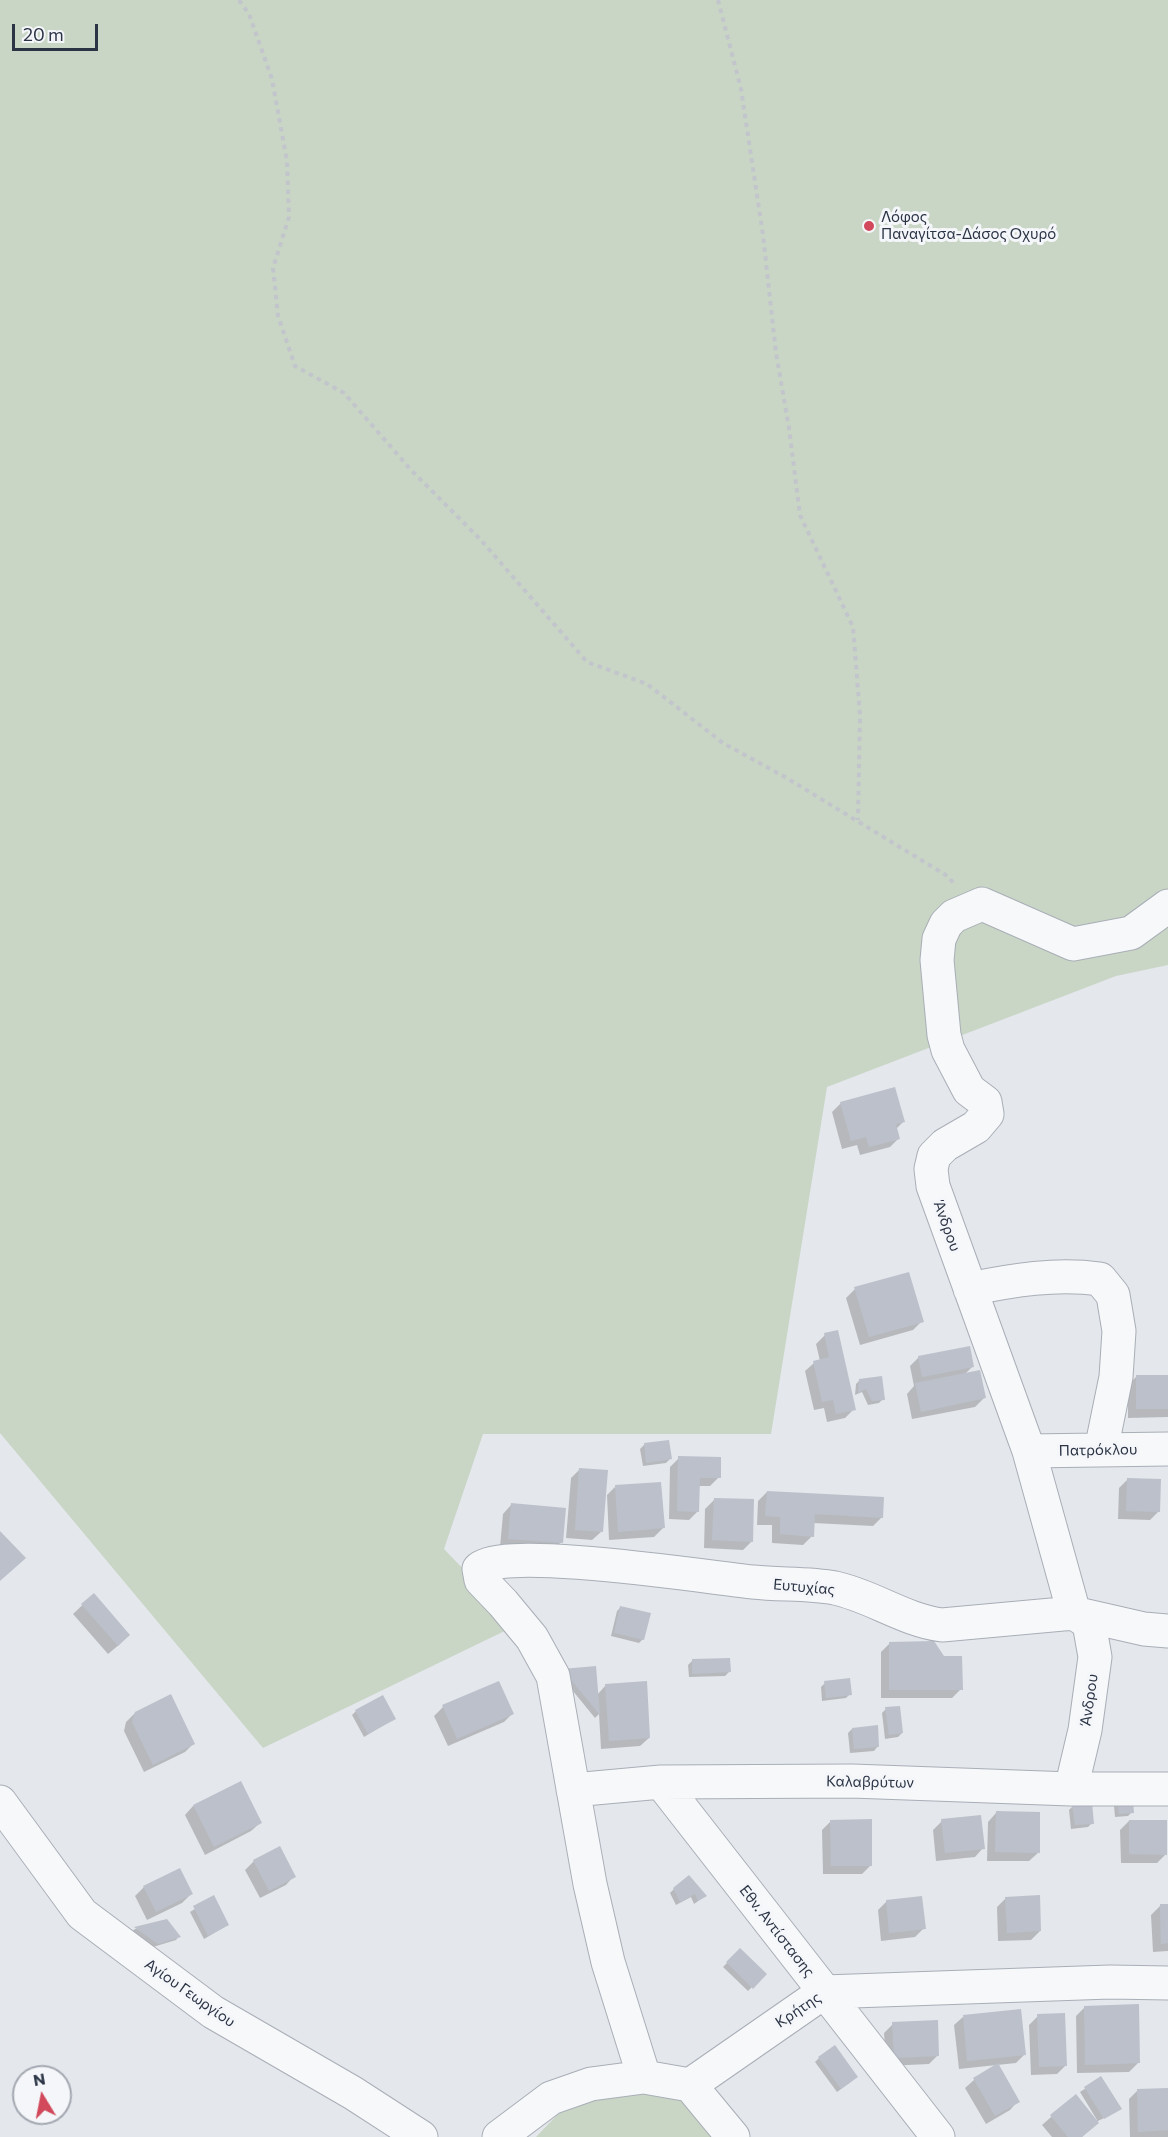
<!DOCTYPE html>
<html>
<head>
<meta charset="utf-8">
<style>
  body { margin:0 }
  #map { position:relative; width:1168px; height:2137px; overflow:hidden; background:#e4e7ec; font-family:Commissioner,sans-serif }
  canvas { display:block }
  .north { position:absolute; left:12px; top:2065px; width:60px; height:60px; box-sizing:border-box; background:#f4f6f9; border:2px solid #a4a8b1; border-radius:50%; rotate:350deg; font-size:16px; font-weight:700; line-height:24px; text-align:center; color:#2b3445 }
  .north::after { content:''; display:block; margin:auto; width:21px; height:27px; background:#d1495b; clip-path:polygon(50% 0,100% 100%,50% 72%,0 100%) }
  .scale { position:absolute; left:12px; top:24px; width:86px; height:27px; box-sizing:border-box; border:3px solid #2b3445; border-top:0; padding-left:8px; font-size:18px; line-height:21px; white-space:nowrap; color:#2b3445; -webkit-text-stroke:4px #f4f6f9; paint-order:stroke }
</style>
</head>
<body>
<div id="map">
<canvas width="1168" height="2137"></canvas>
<div class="north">N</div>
<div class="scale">20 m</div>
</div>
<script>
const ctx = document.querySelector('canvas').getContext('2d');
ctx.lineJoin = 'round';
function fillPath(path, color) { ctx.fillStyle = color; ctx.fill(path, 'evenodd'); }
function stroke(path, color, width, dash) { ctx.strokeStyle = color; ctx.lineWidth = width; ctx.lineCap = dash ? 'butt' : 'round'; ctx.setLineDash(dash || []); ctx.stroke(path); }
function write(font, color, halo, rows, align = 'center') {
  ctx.font = font + ' Commissioner,sans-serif'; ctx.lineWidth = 6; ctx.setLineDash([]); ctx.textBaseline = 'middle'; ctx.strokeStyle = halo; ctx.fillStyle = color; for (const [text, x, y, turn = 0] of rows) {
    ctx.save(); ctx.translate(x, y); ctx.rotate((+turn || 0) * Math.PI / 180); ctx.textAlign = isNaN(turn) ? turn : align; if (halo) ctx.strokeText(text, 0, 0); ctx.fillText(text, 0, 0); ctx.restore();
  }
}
fillPath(new Path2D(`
  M 0,0 L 1168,0 L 1168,965 L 1116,976 L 827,1087 L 771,1434 L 483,1434 L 444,1549 L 517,1625 L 263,1748 L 0,1433 Z
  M 636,2084 L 681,2098 L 717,2137 L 536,2137 L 558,2114 Z`), '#c9d6c5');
fillPath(new Path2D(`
  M 841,1103 L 903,1122 L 896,1129 L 899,1138 L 890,1147 L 860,1155 L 857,1145 L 842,1149 L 832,1112 Z
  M 855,1289 L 922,1321 L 913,1330 L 860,1345 L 846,1298 Z
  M 825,1335 L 854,1409 L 845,1418 L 827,1422 L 824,1408 L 814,1410 L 805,1371 L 814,1363 L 820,1361 L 816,1344 Z
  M 919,1357 L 973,1366 L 964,1375 L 984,1398 L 975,1407 L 912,1419 L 907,1394 L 914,1386 L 910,1366 Z
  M 1137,1376 L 1168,1376 L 1168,1417 L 1128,1418 L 1128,1385 Z
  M 860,1380 L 883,1399 L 879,1403 L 868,1405 L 862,1392 L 855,1395 L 856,1384 Z
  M 644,1445 L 670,1459 L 666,1463 L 643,1466 L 640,1449 Z
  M 679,1458 L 719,1477 L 710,1486 L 699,1486 L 698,1511 L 689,1520 L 669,1519 L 670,1467 Z
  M 580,1469 L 601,1532 L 592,1540 L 566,1538 L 571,1478 Z
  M 1128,1479 L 1159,1511 L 1150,1520 L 1118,1519 L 1119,1488 Z
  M 615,1487 L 663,1528 L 654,1537 L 609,1540 L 607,1495 Z
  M 767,1492 L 882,1517 L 873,1526 L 813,1523 L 812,1536 L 803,1545 L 772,1543 L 772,1525 L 757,1525 L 758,1501 Z
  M 714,1500 L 752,1541 L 743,1550 L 704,1548 L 705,1509 Z
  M 511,1505 L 561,1542 L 553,1551 L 500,1547 L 503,1514 Z
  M 93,1595 L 120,1644 L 108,1654 L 73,1614 Z
  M 621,1607 L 643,1639 L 639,1643 L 611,1636 L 617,1611 Z
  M 890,1643 L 961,1689 L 952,1698 L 881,1698 L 881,1652 Z
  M 692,1661 L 729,1672 L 725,1676 L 689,1677 L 688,1665 Z
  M 563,1670 L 597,1695 L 606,1685 L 649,1738 L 640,1746 L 601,1749 L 599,1714 L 595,1718 L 559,1674 Z
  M 825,1683 L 850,1694 L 846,1698 L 822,1701 L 821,1687 Z
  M 443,1707 L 512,1714 L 504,1722 L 448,1746 L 434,1716 Z
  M 886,1709 L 902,1733 L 898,1737 L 885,1739 L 882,1713 Z
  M 356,1711 L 394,1719 L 364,1737 L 352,1715 Z
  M 135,1713 L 194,1743 L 185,1752 L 144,1772 L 124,1731 L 126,1722 Z
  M 852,1729 L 878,1746 L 874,1751 L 850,1753 L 848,1733 Z
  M 1118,1802 L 1132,1812 L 1128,1816 L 1115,1817 L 1114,1806 Z
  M 193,1806 L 260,1823 L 251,1831 L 205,1855 L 185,1815 Z
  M 1073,1806 L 1092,1823 L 1088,1827 L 1071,1829 L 1069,1810 Z
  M 996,1813 L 1038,1853 L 1029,1861 L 987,1861 L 988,1822 Z
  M 831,1821 L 871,1865 L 862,1874 L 823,1874 L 822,1830 Z
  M 942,1821 L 983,1848 L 975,1857 L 936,1861 L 933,1830 Z
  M 1129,1821 L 1166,1854 L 1157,1863 L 1121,1863 L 1120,1830 Z
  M 279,1848 L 294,1876 L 286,1885 L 260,1898 L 245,1870 L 254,1861 Z
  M 144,1887 L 191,1894 L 182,1903 L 147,1920 L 135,1896 Z
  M 674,1889 L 705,1896 L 694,1904 L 691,1897 L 676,1905 L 670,1893 Z
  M 214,1897 L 228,1925 L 204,1939 L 190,1912 Z
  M 1006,1898 L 1040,1931 L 1031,1940 L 998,1941 L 997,1907 Z
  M 887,1901 L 924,1928 L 915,1937 L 881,1941 L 878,1910 Z
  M 1168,1905 L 1168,1951 L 1153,1952 L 1151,1915 L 1160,1906 Z
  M 167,1920 L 179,1936 L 176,1940 L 153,1947 L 131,1932 L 135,1929 Z
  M 740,1950 L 765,1974 L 748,1991 L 723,1967 Z
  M 1085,2007 L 1138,2063 L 1129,2072 L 1077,2073 L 1076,2016 Z
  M 1038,2016 L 1066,2065 L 1057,2074 L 1031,2075 L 1029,2025 Z
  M 963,2017 L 1024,2055 L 1016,2063 L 959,2069 L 954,2025 Z
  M 893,2024 L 938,2055 L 929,2064 L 886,2066 L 884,2033 Z
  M 819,2058 L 852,2081 L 837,2092 L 815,2062 Z
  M 997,2066 L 1018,2101 L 1010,2110 L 986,2124 L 965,2088 L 974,2080 Z
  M 1101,2078 L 1116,2112 L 1098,2121 L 1082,2137 L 1052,2137 L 1042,2125 L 1075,2096 L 1096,2121 L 1097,2120 L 1080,2092 Z
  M 1168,2089 L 1168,2137 L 1130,2137 L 1129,2099 L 1138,2090 Z`), '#0003');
fillPath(new Path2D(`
  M 895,1087 L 905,1122 L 896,1124 L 900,1139 L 869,1147 L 866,1137 L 851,1141 L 840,1102 Z
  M 909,1272 L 924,1322 L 869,1337 L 854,1287 Z
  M 838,1330 L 856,1410 L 836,1414 L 833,1400 L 822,1402 L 813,1361 L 829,1357 L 824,1333 Z
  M 970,1346 L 974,1367 L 922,1377 L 918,1356 Z
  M 980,1370 L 986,1398 L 921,1412 L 915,1383 Z
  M 1136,1375 L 1168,1375 L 1168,1409 L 1136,1409 Z
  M 882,1376 L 885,1400 L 872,1401 L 866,1389 L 858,1393 L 859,1379 Z
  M 669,1440 L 672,1459 L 646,1463 L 644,1443 Z
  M 678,1456 L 721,1457 L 721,1478 L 700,1478 L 699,1512 L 677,1511 Z
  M 579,1468 L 608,1470 L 603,1532 L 575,1530 Z
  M 1127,1478 L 1161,1479 L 1160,1512 L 1126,1511 Z
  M 661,1482 L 665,1528 L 618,1532 L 615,1485 Z
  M 767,1491 L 884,1497 L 883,1518 L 815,1514 L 814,1537 L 780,1534 L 780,1517 L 765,1516 Z
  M 714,1498 L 754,1499 L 753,1542 L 712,1540 Z
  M 511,1503 L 566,1508 L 563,1543 L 508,1539 Z
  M 0,1531 L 26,1558 L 0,1581 Z
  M 94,1593 L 130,1635 L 118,1646 L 81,1604 Z
  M 620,1606 L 651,1613 L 644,1640 L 614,1633 Z
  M 934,1641 L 944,1656 L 962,1656 L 963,1690 L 889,1690 L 889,1642 Z
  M 730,1658 L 731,1672 L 692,1674 L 692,1659 Z
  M 596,1666 L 600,1715 L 562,1669 Z
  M 850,1678 L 852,1695 L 826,1698 L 824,1681 Z
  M 499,1681 L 514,1714 L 457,1739 L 442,1705 Z
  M 647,1681 L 650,1738 L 609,1741 L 605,1684 Z
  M 171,1694 L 195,1744 L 153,1765 L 132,1722 L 135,1712 Z
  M 383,1695 L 396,1719 L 368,1734 L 355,1710 Z
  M 900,1706 L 903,1733 L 889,1735 L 885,1707 Z
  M 878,1725 L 879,1747 L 854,1749 L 852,1728 Z
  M 241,1781 L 262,1823 L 214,1847 L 193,1805 Z
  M 1133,1800 L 1134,1813 L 1119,1814 L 1117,1801 Z
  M 1092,1802 L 1094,1824 L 1075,1825 L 1072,1804 Z
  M 996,1811 L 1040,1812 L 1040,1853 L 995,1852 Z
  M 981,1815 L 985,1849 L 945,1853 L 941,1819 Z
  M 872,1819 L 872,1866 L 831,1866 L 830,1820 Z
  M 1129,1820 L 1167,1820 L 1167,1855 L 1129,1854 Z
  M 280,1846 L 296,1877 L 269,1891 L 253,1860 Z
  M 180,1868 L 193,1894 L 156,1912 L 143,1886 Z
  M 689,1875 L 707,1896 L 698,1901 L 695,1894 L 680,1902 L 673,1888 Z
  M 214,1895 L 229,1925 L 208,1936 L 193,1906 Z
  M 1040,1895 L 1041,1931 L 1007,1933 L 1005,1897 Z
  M 922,1896 L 926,1929 L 889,1933 L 886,1900 Z
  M 1160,1904 L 1168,1904 L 1168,1943 L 1161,1944 Z
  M 167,1919 L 181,1937 L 158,1944 L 134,1927 Z
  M 740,1948 L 767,1974 L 753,1989 L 726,1962 Z
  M 1139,2004 L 1140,2063 L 1085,2065 L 1084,2006 Z
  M 1021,2009 L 1026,2055 L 967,2061 L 963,2015 Z
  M 1065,2013 L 1067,2066 L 1039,2067 L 1037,2014 Z
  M 938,2020 L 939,2056 L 894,2058 L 892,2022 Z
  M 835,2045 L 858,2077 L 841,2089 L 818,2057 Z
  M 998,2063 L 1020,2102 L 995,2116 L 973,2078 Z
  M 1101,2076 L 1122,2109 L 1104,2119 L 1084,2087 Z
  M 1168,2088 L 1168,2130 L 1138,2132 L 1137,2089 Z
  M 1076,2094 L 1099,2123 L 1082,2137 L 1068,2137 L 1050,2115 Z`), '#bbc0ca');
const minor = new Path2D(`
  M 970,1289 C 1013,1280 1056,1273 1100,1279 L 1113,1295 L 1119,1331 L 1116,1377 L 1101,1450
  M 1029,1451 L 1168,1449
  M 661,1782 L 938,2137
  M 1071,1789 L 1085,1730 L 1095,1657 L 1089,1623 L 1074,1613 L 1029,1451 L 933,1186 L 931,1169 L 934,1156 L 945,1145 L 976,1127 L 987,1114 L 985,1102 L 969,1090 L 948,1050 L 944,1035 L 937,960 L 939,939 L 946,924 L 954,916 L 982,904 L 1073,944 L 1131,933 L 1168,906
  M 573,1790 L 661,1782 L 852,1781 L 1071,1789 L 1168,1789
  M 0,1802 L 82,1914 L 213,2012 L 353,2093 L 421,2137
  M 644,2077 L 608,1962 L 590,1884 L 553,1676 L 532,1638 L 503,1603 L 481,1580 L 479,1569 C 500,1545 713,1578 753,1582 C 780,1585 808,1583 835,1588 C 872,1596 904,1620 942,1625 L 1074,1613 L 1144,1629 L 1168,1631
  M 690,2085 L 733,2137
  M 499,2137 L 551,2098 L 591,2084 L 644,2077 L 690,2085 L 824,1992 L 1110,1982 L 1168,1983`);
stroke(minor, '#a9aeb7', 35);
stroke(new Path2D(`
  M 239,0 L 249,14 L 272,79 L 287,161 L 289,217 L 273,268 L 278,316 L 295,366 L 344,393 L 411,470 L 480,539 L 587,662 L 647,684 L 723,743 L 785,777 L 949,877 L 953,883
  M 718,0 L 741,89 L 763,235 L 776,353 L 789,428 L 800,515 L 853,627 L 860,715 L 858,820`), '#c2c5cb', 4, [4.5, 4.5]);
stroke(minor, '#f7f8fa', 33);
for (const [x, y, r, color] of [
  [869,226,6,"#d1495b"]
]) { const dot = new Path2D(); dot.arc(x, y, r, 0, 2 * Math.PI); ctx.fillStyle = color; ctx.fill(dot); stroke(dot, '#f4f6f9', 2); }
write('15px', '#2b3445', '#f4f6f9', [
  ["Λόφος",881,217],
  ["Παναγίτσα-Δάσος Οχυρό",881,234]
], 'left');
write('15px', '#2b3445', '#f4f6f9', [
  ["Άνδρου",947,1226,70],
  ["Πατρόκλου",1098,1450,-1],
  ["Ευτυχίας",804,1587,5],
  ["Άνδρου",1089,1700,-82],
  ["Καλαβρύτων",870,1782,1],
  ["Εθν. Αντίστασης",777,1931,52],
  ["Αγίου Γεωργίου",190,1993,35],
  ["Κρήτης",798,2010,-34]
]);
</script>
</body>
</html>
